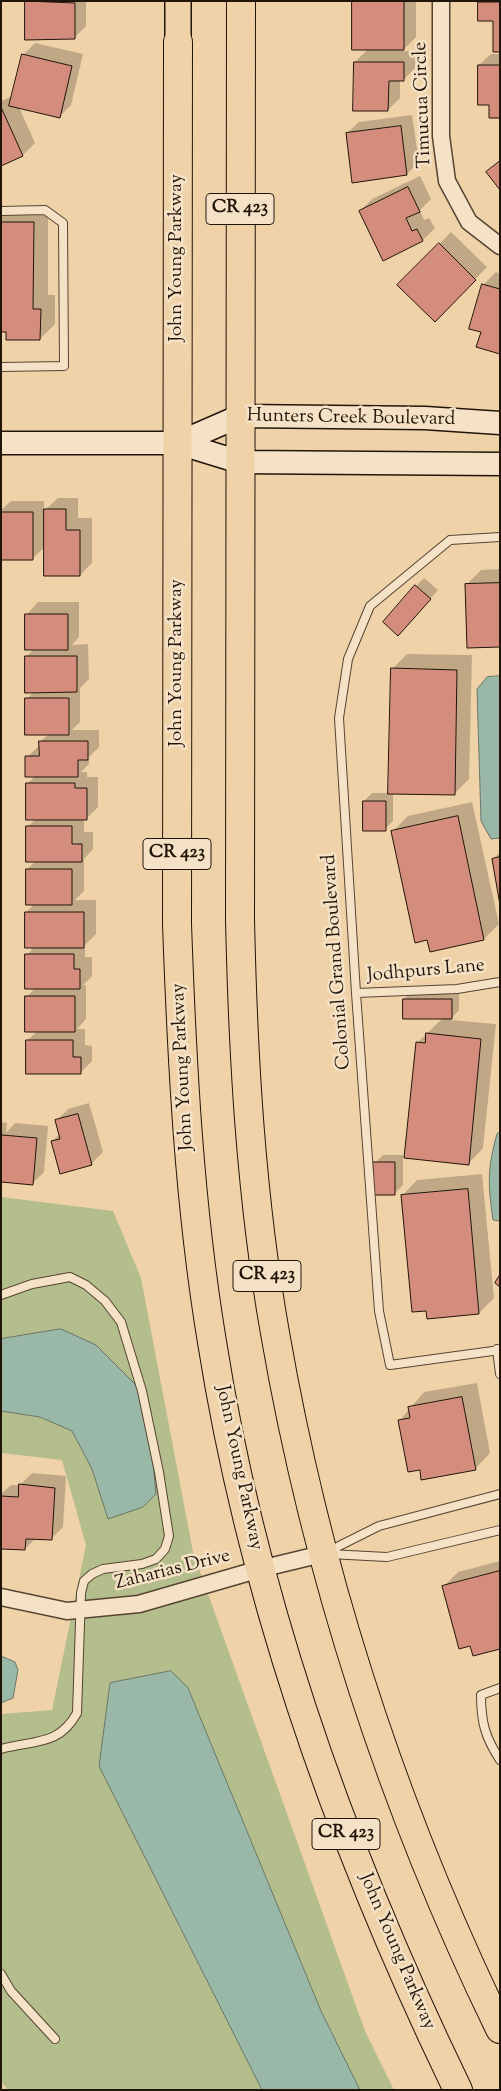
<!DOCTYPE html>
<html>
<head>
<meta charset="utf-8">
<style>
  body { margin:0 }
  #map { position:relative; width:501px; height:2091px; overflow:hidden; background:#f0d2a8; font-family:"Sorts Mill Goudy",serif }
  canvas { display:block }
  .frame { position:absolute; inset:0; border:2px solid #21150a; pointer-events:none }
</style>
</head>
<body>
<div id="map">
<canvas width="501" height="2091"></canvas>
<div class="frame"></div>
</div>
<script>
const ctx = document.querySelector('canvas').getContext('2d');
ctx.lineJoin = 'round';
function fillPath(path, color) { ctx.fillStyle = color; ctx.fill(path, 'evenodd'); }
function stroke(path, color, width, dash) { ctx.strokeStyle = color; ctx.lineWidth = width; ctx.lineCap = dash ? 'butt' : 'round'; ctx.setLineDash(dash || []); ctx.stroke(path); }
function write(font, color, halo, rows, align = 'center') {
  ctx.font = font + ' "Sorts Mill Goudy",serif'; ctx.lineWidth = 5; ctx.setLineDash([]); ctx.textBaseline = 'middle'; ctx.strokeStyle = halo; ctx.fillStyle = color; for (const [text, x, y, turn = 0] of rows) {
    ctx.save(); ctx.translate(x, y); ctx.rotate((+turn || 0) * Math.PI / 180); ctx.textAlign = isNaN(turn) ? turn : align; if (halo) ctx.strokeText(text, 0, 0); ctx.fillText(text, 0, 0); ctx.restore();
  }
}
fillPath(new Path2D(`
  M 1,1197 L 113,1211 L 141,1278 L 193,1552 L 365,2031 L 394,2090 L 8,2090 L 1,2081 L 1,1714 L 52,1710 L 86,1545 L 62,1460 L 1,1453 Z`), '#b4bd8c');
const water = new Path2D(`
  M 500,676 L 500,838 L 491,839 L 481,821 L 477,689 L 487,677 Z
  M 500,1132 L 500,1221 L 493,1220 C 488,1184 487,1169 497,1134 Z
  M 61,1329 L 96,1345 L 139,1388 L 151,1443 L 156,1494 L 143,1507 L 108,1519 L 92,1469 L 72,1431 L 40,1417 L 1,1411 L 1,1339 Z
  M 1,1656 L 15,1662 L 18,1670 L 13,1698 L 1,1703 Z
  M 171,1671 L 188,1688 L 321,2011 L 360,2090 L 262,2090 L 99,1766 L 110,1683 Z`);
fillPath(water, '#9ab8a7');
stroke(water, '#6a7768', 1);
fillPath(new Path2D(`
  M 26,1 L 86,1 L 86,26 L 74,38 Z
  M 354,1 L 416,1 L 416,37 L 402,51 L 416,51 L 415,68 L 403,80 L 400,80 L 400,98 L 388,110 L 355,62 L 368,49 Z
  M 480,1 L 500,1 L 500,51 L 494,19 L 479,3 Z
  M 35,43 L 83,54 L 71,105 L 59,117 L 19,107 L 35,143 L 23,155 L 1,164 L 1,101 L 13,96 L 23,55 Z
  M 491,54 L 500,54 L 500,116 L 490,104 L 479,65 Z
  M 412,115 L 419,162 L 407,174 L 347,133 L 359,122 Z
  M 420,176 L 431,199 L 420,210 L 424,220 L 429,218 L 435,228 L 423,240 L 360,211 L 372,199 Z
  M 1,207 L 48,207 L 48,295 L 55,295 L 55,324 L 40,339 L 1,331 Z
  M 451,232 L 487,267 L 435,320 L 399,285 Z
  M 496,272 L 500,274 L 500,353 L 482,331 L 471,328 L 484,284 Z
  M 58,498 L 78,498 L 78,518 L 92,518 L 92,563 L 80,575 L 46,546 L 32,559 L 1,559 L 1,500 L 1,510 L 11,501 L 44,501 L 44,511 Z
  M 500,569 L 500,645 L 466,585 L 481,570 Z
  M 424,578 L 438,590 L 406,626 L 416,586 Z
  M 38,602 L 79,602 L 79,637 L 72,645 L 88,644 L 89,679 L 80,688 L 80,722 L 72,730 L 99,730 L 99,747 L 89,757 L 89,764 L 81,772 L 87,772 L 87,777 L 98,777 L 98,807 L 86,819 L 84,819 L 84,832 L 93,832 L 93,849 L 84,859 L 84,891 L 75,900 L 96,900 L 96,934 L 85,945 L 85,957 L 92,957 L 92,976 L 83,985 L 86,985 L 86,1019 L 77,1029 L 85,1029 L 85,1045 L 92,1046 L 92,1061 L 80,1073 L 28,1040 L 37,1031 L 27,997 L 35,988 L 27,955 L 35,946 L 27,912 L 35,903 L 27,869 L 36,861 L 27,827 L 36,819 L 27,784 L 36,775 L 27,757 L 40,745 L 40,742 L 49,734 L 27,699 L 34,691 L 26,657 L 34,649 L 27,614 Z
  M 407,654 L 472,655 L 469,779 L 454,794 L 393,793 L 393,821 L 385,829 L 364,801 L 372,793 L 389,793 L 392,669 Z
  M 472,802 L 499,924 L 484,939 L 393,831 L 408,816 Z
  M 500,852 L 500,898 L 493,859 Z
  M 412,991 L 459,991 L 459,1010 L 450,1020 L 496,1024 L 483,1148 L 468,1164 L 417,1043 L 443,1018 L 404,999 Z
  M 89,1103 L 103,1152 L 91,1164 L 52,1141 L 60,1134 L 56,1121 L 68,1109 Z
  M 1,1122 L 7,1123 L 6,1133 L 15,1123 L 48,1126 L 44,1172 L 32,1184 L 1,1181 Z
  M 383,1155 L 403,1155 L 403,1185 L 395,1193 L 375,1163 Z
  M 482,1174 L 494,1298 L 479,1313 L 402,1196 L 417,1180 Z
  M 477,1383 L 490,1453 L 475,1469 L 421,1469 L 400,1420 L 424,1392 Z
  M 32,1473 L 66,1476 L 63,1527 L 51,1539 L 36,1538 L 25,1549 L 1,1548 L 1,1494 L 11,1485 L 20,1485 Z
  M 500,1561 L 500,1647 L 443,1587 L 458,1572 Z`), '#0003');
const building = new Path2D(`
  M 25,1 L 75,3 L 75,39 L 25,40 Z
  M 352,1 L 404,1 L 404,50 L 352,50 Z
  M 478,2 L 500,2 L 500,52 L 493,52 L 493,21 L 478,21 Z
  M 22,54 L 72,66 L 60,118 L 9,106 Z
  M 354,62 L 404,62 L 404,81 L 389,81 L 388,111 L 353,111 Z
  M 478,65 L 500,65 L 500,118 L 489,118 L 489,105 L 478,105 Z
  M 1,107 L 23,156 L 1,166 Z
  M 401,126 L 407,175 L 352,183 L 346,133 Z
  M 500,161 L 500,190 L 486,172 Z
  M 408,187 L 420,212 L 406,218 L 412,231 L 417,229 L 423,241 L 383,261 L 359,211 Z
  M 1,222 L 34,222 L 33,309 L 41,309 L 40,340 L 6,340 L 6,332 L 1,332 Z
  M 439,243 L 476,280 L 435,322 L 397,285 Z
  M 482,284 L 500,289 L 500,354 L 476,347 L 481,332 L 469,329 Z
  M 44,509 L 66,509 L 66,530 L 80,530 L 80,576 L 44,576 Z
  M 1,512 L 33,512 L 33,560 L 1,560 Z
  M 500,583 L 500,647 L 467,648 L 465,584 Z
  M 415,585 L 431,599 L 398,636 L 383,622 Z
  M 25,614 L 68,614 L 68,650 L 25,650 Z
  M 25,656 L 77,656 L 77,692 L 25,693 Z
  M 391,668 L 457,670 L 455,795 L 388,794 Z
  M 25,698 L 69,698 L 69,735 L 25,735 Z
  M 39,741 L 88,741 L 88,760 L 78,760 L 78,777 L 25,777 L 25,756 L 39,756 Z
  M 26,783 L 75,783 L 75,788 L 87,788 L 87,820 L 26,820 Z
  M 363,801 L 386,801 L 386,831 L 363,831 Z
  M 458,816 L 484,940 L 430,952 L 427,940 L 415,943 L 391,831 Z
  M 26,826 L 72,826 L 72,844 L 82,844 L 82,862 L 26,862 Z
  M 500,857 L 500,905 L 492,859 Z
  M 26,869 L 72,869 L 72,905 L 26,905 Z
  M 25,912 L 84,912 L 84,948 L 25,948 Z
  M 25,954 L 74,954 L 74,969 L 80,969 L 80,989 L 25,989 Z
  M 25,996 L 75,996 L 75,1032 L 25,1032 Z
  M 403,999 L 452,999 L 452,1019 L 403,1019 Z
  M 426,1033 L 481,1039 L 469,1165 L 404,1158 L 416,1042 L 425,1043 Z
  M 26,1040 L 73,1040 L 73,1057 L 81,1057 L 81,1074 L 26,1074 Z
  M 78,1114 L 92,1165 L 60,1174 L 51,1141 L 60,1139 L 55,1120 Z
  M 2,1135 L 37,1138 L 33,1185 L 1,1182 Z
  M 373,1162 L 395,1162 L 395,1195 L 373,1195 Z
  M 468,1189 L 479,1314 L 427,1319 L 426,1311 L 412,1312 L 401,1195 Z
  M 500,1275 L 500,1287 L 495,1283 Z
  M 462,1397 L 476,1470 L 421,1480 L 420,1470 L 408,1472 L 398,1420 L 410,1418 L 408,1407 Z
  M 19,1484 L 55,1488 L 52,1540 L 26,1539 L 25,1550 L 1,1549 L 1,1496 L 18,1497 Z
  M 500,1571 L 500,1649 L 473,1656 L 470,1646 L 459,1649 L 442,1586 Z`);
fillPath(building, '#d48c7d');
stroke(building, '#21150a', 1);
const lane = new Path2D(`
  M 1,211 L 45,210 L 63,223 L 64,366 L 1,367
  M 500,537 L 450,540 L 370,606 L 348,659 L 339,718 L 356,993 L 379,1311 L 390,1365 L 500,1350
  M 356,993 L 457,989 L 500,982
  M 1,1295 L 32,1284 L 70,1277 L 86,1285 L 105,1301 L 121,1322 L 142,1391 L 159,1472 L 169,1536 L 165,1549 L 156,1559 L 142,1564 L 103,1569 L 92,1574 L 84,1581 L 81,1593 L 77,1713 C 59,1746 34,1740 1,1749
  M 497,1349 L 500,1374
  M 327,1552 L 379,1526 L 500,1494
  M 329,1554 L 387,1557 L 500,1530
  M 500,1688 L 481,1695 C 481,1722 485,1737 500,1760
  M 1,1974 L 11,1991 L 55,2039`);
const street = new Path2D(`
  M 441,1 L 441,136 L 447,181 L 469,222 L 500,246
  M 1,1597 L 67,1611 L 139,1604 L 260,1569 L 322,1554`);
const secondary = new Path2D(`
  M 1,443 L 178,443 L 240,462 L 500,464
  M 178,443 L 240,416 L 425,418 L 500,423`);
const primary = new Path2D(`
  M 178,1 L 178,42`);
const highway = new Path2D(`
  M 241,1 L 240,919 C 243,1058 251,1197 275,1333 C 317,1575 393,1809 500,2029
  M 178,42 L 177,924 C 182,1064 189,1203 212,1342 C 253,1602 343,1853 458,2090`);
stroke(lane, '#554432', 10);
stroke(street, '#554432', 19);
stroke(secondary, '#21150a', 25);
stroke(primary, '#21150a', 28);
stroke(highway, '#21150a', 30);
stroke(lane, '#f5e2c6', 8);
stroke(street, '#f5e2c6', 16);
stroke(secondary, '#f5e2c6', 22);
stroke(primary, '#f0d2a8', 25);
stroke(highway, '#f0d2a8', 28);
for (const [x, y, w] of [
  [240,209,68],
  [177,854,68],
  [267,1276,68],
  [346,1834,68]
]) { const box = new Path2D(); box.roundRect(x - w / 2, y - 15.5, w, 31, 4); ctx.fillStyle = '#f5e2c6'; ctx.fill(box); stroke(box, '#21150a', 1); }
write('bold 18px', '#21150a', null, [
  ["CR 423",240,209],
  ["CR 423",177,854],
  ["CR 423",267,1276],
  ["CR 423",346,1834]
]);
write('19px', '#21150a', '#f5e2c6', [
  ["Timucua Circle",424,105,-92],
  ["John Young Parkway",178,258,-90],
  ["Hunters Creek Boulevard",351,419,1],
  ["John Young Parkway",178,663,-90],
  ["Colonial Grand Boulevard",338,962,-94],
  ["Jodhpurs Lane",426,972,-5],
  ["John Young Parkway",184,1067,-93],
  ["John Young Parkway",238,1468,78],
  ["Zaharias Drive",173,1571,-14],
  ["John Young Parkway",396,1952,67]
]);
</script>
</body>
</html>
